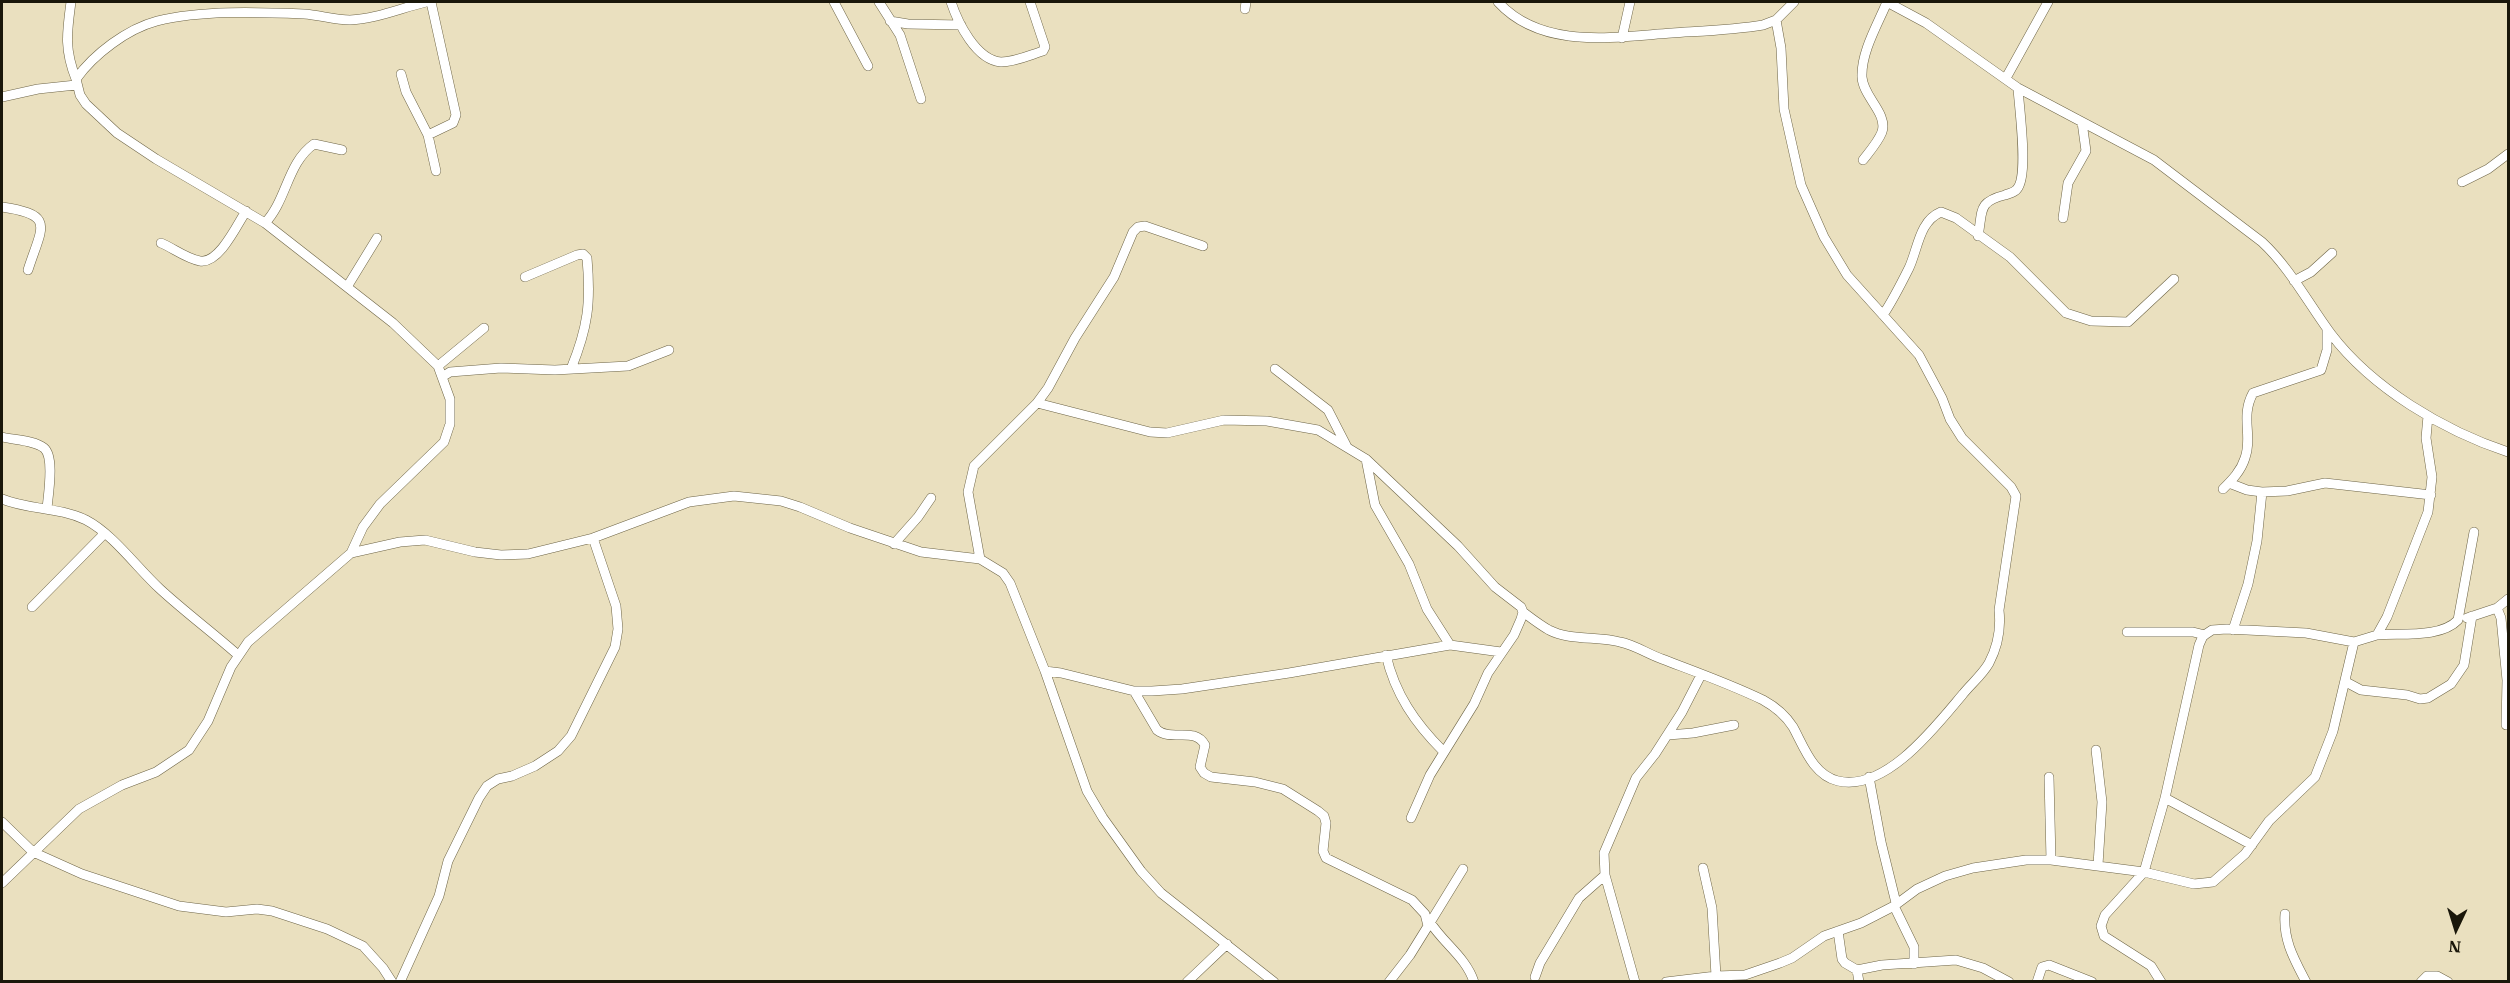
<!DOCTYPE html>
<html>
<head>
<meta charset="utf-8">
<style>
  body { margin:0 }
  #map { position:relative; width:2510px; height:983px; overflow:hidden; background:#eae0bf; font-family:"IBM Plex Serif",serif }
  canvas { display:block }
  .frame { position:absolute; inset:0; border:3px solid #1a170a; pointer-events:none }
  .north { position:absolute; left:2426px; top:899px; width:60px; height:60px; -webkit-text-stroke:4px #eae0bf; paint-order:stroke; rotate:184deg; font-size:16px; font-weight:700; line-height:24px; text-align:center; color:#1a170a }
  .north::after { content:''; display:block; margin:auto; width:21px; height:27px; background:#1a170a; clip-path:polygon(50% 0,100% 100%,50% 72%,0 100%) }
</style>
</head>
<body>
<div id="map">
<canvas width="2510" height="983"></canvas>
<div class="frame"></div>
<div class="north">N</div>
</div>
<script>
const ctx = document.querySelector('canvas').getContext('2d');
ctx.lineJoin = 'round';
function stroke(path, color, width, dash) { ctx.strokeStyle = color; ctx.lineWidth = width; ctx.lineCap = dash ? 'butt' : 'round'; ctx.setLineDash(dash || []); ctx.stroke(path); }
const street = new Path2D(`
  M 71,2 C 67,32 64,49 76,79
  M 834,2 L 868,66
  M 879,2 L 900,35 L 921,99
  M 951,2 C 958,23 976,60 1001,62 C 1015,62 1030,55 1043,51 L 1045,47 L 1030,2
  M 1498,2 C 1542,50 1614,37 1672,33 C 1702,31 1733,30 1763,25 L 1776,20 L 1794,2
  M 1887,2 L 1926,23 L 2018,88 L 2154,160 L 2262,242 C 2290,268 2308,303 2331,334 C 2372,388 2444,431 2508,452
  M 1245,9 L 1246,2
  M 890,21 L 908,24 L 961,25
  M 1622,38 L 1630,2
  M 401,74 L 406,92 L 428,135 L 436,171
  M 2006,78 L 2048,2
  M 2,97 L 38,89 L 76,85
  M 428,135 L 453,123 L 456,115 L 431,2
  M 1863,160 C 1870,151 1878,142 1882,132 C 1888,113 1863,97 1862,77 C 1861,52 1878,24 1887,2
  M 2462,182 L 2488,169 L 2508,154
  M 2,207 C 56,215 42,226 28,270
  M 2063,218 L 2068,183 L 2086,151 L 2082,122
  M 265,223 C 287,200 287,163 314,144 L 342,150
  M 1978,236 C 1983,211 1977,202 2005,195 C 2010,193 2014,193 2017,189 C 2029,176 2019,107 2018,88
  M 161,243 C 173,248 187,259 200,261 C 219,264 237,225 246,211
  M 525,277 L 577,255 L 583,254 L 587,258 C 591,303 588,327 571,369
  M 2294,281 L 2311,272 L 2332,253
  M 347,287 L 377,238
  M 1883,315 C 1893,300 1901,284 1909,268 C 1918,249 1919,221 1941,212 L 1956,218 L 2010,257 L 2066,313 L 2091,321 L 2128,322 L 2174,279
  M 438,366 L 484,328
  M 1275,369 L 1328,410 L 1347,447
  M 442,377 L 450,372 L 501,368 L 555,370 L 628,366 L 669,350
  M 1037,403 L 1150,432 L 1167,433 L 1224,420 L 1267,421 L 1318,430 L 1366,459 L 1458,546 L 1495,587 L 1521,607 L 1523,612 L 1521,619 L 1514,635 L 1488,673 L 1474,704 L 1430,775 L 1411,818
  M 2,437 C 14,440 34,440 44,448 C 55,457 48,495 47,509
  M 1366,459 L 1375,505 L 1409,564 L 1427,609 L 1450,645
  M 2229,483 L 2247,490 L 2262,492 L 2287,491 L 2325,483 L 2431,495
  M 2223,489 C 2232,480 2241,471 2245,458 C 2253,436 2240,417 2253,393 L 2321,370 L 2327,350 L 2327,329
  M 2,499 C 29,510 59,507 86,520 C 113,534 138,569 160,589 C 185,612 212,632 238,655
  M 894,544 L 918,517 L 931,498
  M 351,553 L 400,542 L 425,540 L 475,552 L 501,555 L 528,554 L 593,538 L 689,502 L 734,496 L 781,501 L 800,507 L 850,528 L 921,552 L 980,559 L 1003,573 L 1010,583 L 1045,671 L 1087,791 L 1103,818 L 1141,871 L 1161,893 L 1274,982
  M 980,559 L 968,492 L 974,466 L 1037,403 L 1048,388 L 1075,338 L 1114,277 L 1133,232 L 1138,227 L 1145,226 L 1203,246
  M 32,607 L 104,534
  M 2497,608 L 2501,618 L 2507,680 L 2506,725
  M 1523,612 C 1531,618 1540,625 1549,630 C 1570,641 1598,636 1620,642 C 1635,645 1648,654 1662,659 C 1696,672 1730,684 1763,700 C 1774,706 1786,716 1793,727 C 1804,747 1813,775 1838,781 C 1886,792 1936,726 1963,694 C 1971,684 1983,674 1989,663 C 1998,646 2001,628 1999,610 L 2016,496 L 2011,487 L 1962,438 L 1950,419 L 1942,398 L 1919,355 L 1847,275 L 1824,237 L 1801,185 L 1784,109 L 1781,48 L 1776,20
  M 2467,618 L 2497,608 L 2508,599
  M 2233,630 L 2248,584 L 2257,541 L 2262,492
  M 2127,632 L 2193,632 L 2205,635
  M 2377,635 C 2402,633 2441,638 2458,620 L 2474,532
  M 1386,655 C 1395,694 1415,723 1443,751
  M 1045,671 L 1061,673 L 1134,691 L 1152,691 L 1182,689 L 1289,673 L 1450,645 L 1501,652
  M 2346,682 L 2361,690 L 2407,695 L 2420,699 L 2428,698 L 2451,684 L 2464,665 L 2472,616
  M 1134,691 L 1157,730 C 1172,742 1194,726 1205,745 L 1200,767 L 1204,773 L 1211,777 L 1255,782 L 1283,789 L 1318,811 L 1324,816 L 1326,823 L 1323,851 L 1326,858 L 1412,900 L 1425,914 L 1428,926 L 1410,955 L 1389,982
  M 1668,735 L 1693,733 L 1734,725
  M 2096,750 L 2102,802 L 2098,865
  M 1869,777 L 1881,842 L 1896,903
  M 2049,777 L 2051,860
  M 2165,798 L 2252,845
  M 2,822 L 33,852 L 82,874 L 179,906 L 226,912 L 257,909 L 272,911 L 327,929 L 363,946 L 383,968 L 392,982
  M 1703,868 L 1712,908 L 1716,976
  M 2,883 L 79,809 L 122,785 L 156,772 L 189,750 L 208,721 L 231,667 L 248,642 L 351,553 L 363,527 L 380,504 L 444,442 L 450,424 L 450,399 L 438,366 L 393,323 L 265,223 L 156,159 L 117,133 L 86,104 L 80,95 L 76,79 C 94,54 127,29 157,21 C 201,10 259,12 304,14 C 319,15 335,20 350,20 C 376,19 401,8 426,2
  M 1894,906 L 1914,947 L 1914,964
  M 2285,914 C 2283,940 2294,959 2306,982
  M 1430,922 C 1443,943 1466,957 1474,982
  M 1428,926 L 1463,869
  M 1838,931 L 1842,959 L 1845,963 L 1857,970 L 1859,982
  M 1857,970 L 1882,965 L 1956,960 L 1983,968 L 2009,982
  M 1535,977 L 1540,963 L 1579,898 L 1605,875
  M 400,982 L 439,896 L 448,861 L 479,798 L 487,786 L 498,779 L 512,776 L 535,766 L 558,751 L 571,736 L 615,647 L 618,629 L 616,606 L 593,538
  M 1187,982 L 1227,944
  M 1635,982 L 1605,875 L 1604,853 L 1636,778 L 1655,754 L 1682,712 L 1701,675
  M 1666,982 L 1716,976 L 1745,975 L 1780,963 L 1792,958 L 1824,936 L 1861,923 L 1894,906 L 1917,889 L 1945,876 L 1973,868 L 2026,860 L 2051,860 L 2144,872 L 2194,884 L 2213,882 L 2245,854 L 2269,821 L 2315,777 L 2333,731 L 2354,642
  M 2037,982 L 2042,967 L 2049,965 L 2092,982
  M 2161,982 L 2151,966 L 2104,936 L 2101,926 L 2105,915 L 2144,872 L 2165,798 L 2199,645 L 2203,636 L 2212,630 L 2227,629 L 2306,633 L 2354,642 L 2377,635 L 2387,617 L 2428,512 L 2432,477 L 2426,438 L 2428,416
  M 2421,982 L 2427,976 L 2437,976 L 2448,982`);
stroke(street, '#6d6446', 10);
stroke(street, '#fff', 9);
</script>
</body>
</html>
